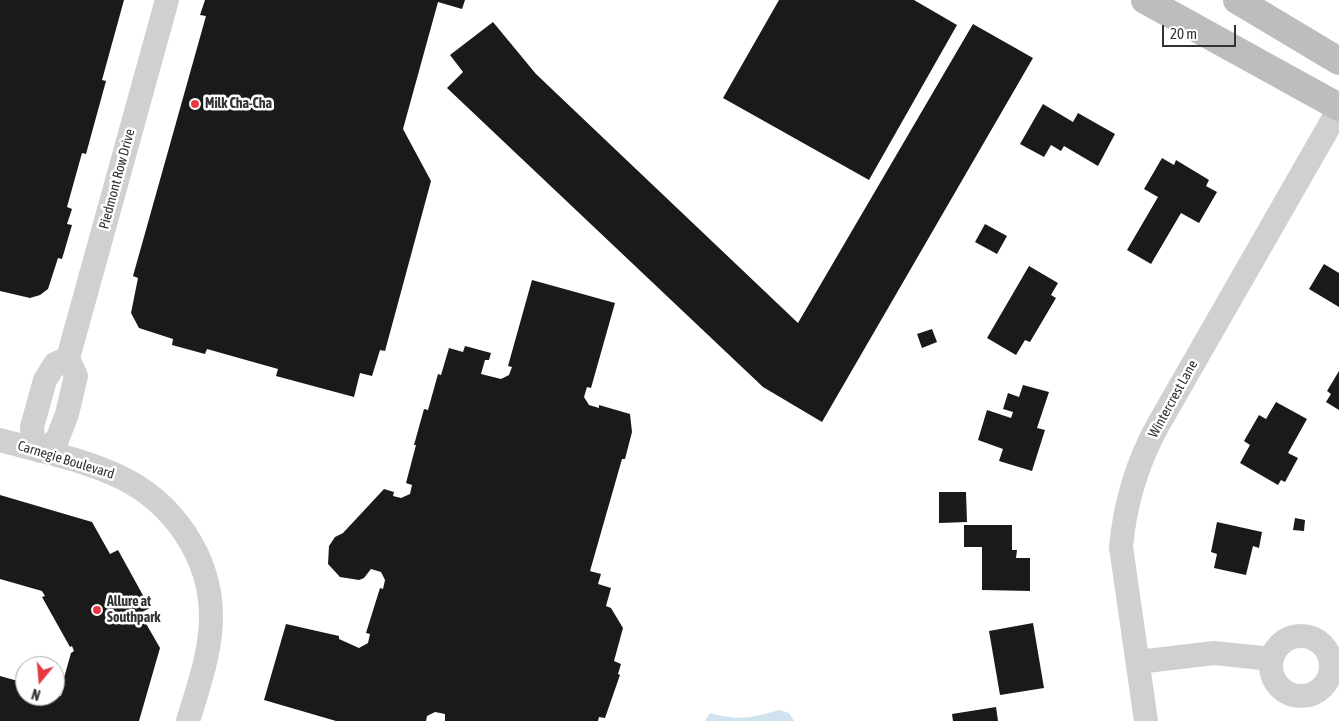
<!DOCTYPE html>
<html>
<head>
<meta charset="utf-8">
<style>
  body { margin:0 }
  #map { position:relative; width:1339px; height:721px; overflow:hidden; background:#fff; font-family:"Asap Condensed",sans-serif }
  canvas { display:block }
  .north { position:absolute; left:15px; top:656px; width:50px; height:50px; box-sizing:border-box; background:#fff; border:1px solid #adadad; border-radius:50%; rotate:197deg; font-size:14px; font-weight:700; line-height:20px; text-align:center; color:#333 }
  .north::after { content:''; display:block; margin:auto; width:18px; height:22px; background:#e63946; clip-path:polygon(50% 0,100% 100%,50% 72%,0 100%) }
  .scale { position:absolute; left:1162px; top:25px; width:74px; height:22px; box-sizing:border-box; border:2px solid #333; border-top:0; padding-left:6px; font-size:15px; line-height:18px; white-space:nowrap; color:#333; -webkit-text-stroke:4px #fff; paint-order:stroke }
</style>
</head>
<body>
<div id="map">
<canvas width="1339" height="721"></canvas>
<div class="north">N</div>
<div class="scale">20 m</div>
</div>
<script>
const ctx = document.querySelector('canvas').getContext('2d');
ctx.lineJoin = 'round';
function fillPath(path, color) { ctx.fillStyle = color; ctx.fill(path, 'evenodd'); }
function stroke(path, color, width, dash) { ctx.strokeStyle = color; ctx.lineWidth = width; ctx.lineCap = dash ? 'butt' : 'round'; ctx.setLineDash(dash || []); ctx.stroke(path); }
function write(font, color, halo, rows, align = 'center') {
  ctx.font = font + ' "Asap Condensed",sans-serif'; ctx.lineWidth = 5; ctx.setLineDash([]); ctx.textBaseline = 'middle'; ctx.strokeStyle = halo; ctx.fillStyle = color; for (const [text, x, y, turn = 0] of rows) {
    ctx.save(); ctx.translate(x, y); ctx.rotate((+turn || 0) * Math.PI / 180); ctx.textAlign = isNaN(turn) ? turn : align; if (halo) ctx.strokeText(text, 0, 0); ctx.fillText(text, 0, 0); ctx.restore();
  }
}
fillPath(new Path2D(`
  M 779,710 L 789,713 L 794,721 L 705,721 L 710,713 C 739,721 751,718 779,710 Z`), '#cfe2ee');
fillPath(new Path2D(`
  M 0,0 L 124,0 L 102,80 L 106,81 L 86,154 L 82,153 L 67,207 L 72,209 L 67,224 L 72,225 L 62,259 L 58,258 L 48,289 L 40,295 L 30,298 L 0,291 Z
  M 205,0 L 465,0 L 462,9 L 438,2 L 403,129 L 431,181 L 385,351 L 380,350 L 372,376 L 360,373 L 354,397 L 276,376 L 278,369 L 207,349 L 205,354 L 172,345 L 173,339 L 139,328 L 131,313 L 138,278 L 133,276 L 206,16 L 200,15 Z
  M 779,0 L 914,0 L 957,25 L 869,180 L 723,98 Z
  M 493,22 L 536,74 L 798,323 L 973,24 L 1033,58 L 822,422 L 763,387 L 447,88 L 463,72 L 450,55 Z
  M 1043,104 L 1073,122 L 1078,113 L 1115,134 L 1098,166 L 1064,146 L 1061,151 L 1051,145 L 1044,157 L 1020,144 Z
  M 1162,158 L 1174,165 L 1176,160 L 1209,180 L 1206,186 L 1217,192 L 1199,223 L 1181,213 L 1151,264 L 1127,250 L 1158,197 L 1144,189 Z
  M 985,224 L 1007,236 L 997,254 L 975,242 Z
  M 1324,264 L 1339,273 L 1339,307 L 1309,289 Z
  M 1029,266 L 1058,283 L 1051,295 L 1056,298 L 1030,342 L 1025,340 L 1016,355 L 987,338 Z
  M 532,280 L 615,303 L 591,388 L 587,387 L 584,397 L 589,405 L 599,408 L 599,405 L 630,414 L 632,432 L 625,459 L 622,459 L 590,571 L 601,574 L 598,584 L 611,588 L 606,606 L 611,608 L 623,628 L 614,661 L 621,664 L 618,674 L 620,675 L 605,718 L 599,717 L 598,721 L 445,721 L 445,714 L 435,712 L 427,716 L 426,721 L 336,721 L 264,700 L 286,624 L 339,636 L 339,639 L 359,648 L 368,643 L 370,634 L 366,633 L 380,588 L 383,589 L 385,580 L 381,572 L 371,569 L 364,578 L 359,580 L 340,577 L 328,564 L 329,546 L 335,537 L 343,533 L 384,489 L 394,492 L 393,496 L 401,498 L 410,494 L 412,485 L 406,483 L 416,445 L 414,445 L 424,409 L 428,410 L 438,374 L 441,375 L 449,348 L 463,352 L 465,346 L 491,353 L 489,360 L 485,360 L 481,374 L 501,379 L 509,375 L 512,367 L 508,366 Z
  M 932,329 L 937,342 L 922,348 L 917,334 Z
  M 1339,371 L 1339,410 L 1326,402 L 1331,394 L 1327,391 Z
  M 1023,385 L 1049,392 L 1037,428 L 1045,430 L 1032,471 L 999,461 L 1003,449 L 978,440 L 987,410 L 1011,418 L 1013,412 L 1003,409 L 1008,393 L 1019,397 Z
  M 1276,402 L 1307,419 L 1288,453 L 1298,458 L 1285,482 L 1281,480 L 1278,485 L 1240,463 L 1250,445 L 1244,441 L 1259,415 L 1266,419 Z
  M 939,492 L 966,492 L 967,522 L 939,523 Z
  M 0,495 L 92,522 L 110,554 L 118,550 L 150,608 L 140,613 L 160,648 L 139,721 L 0,721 L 0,676 L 25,683 L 25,696 L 55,696 L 55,694 L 61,696 L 64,686 L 62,685 L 71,653 L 74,651 L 72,646 L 70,647 L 42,597 L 45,596 L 42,591 L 0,579 Z
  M 1295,518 L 1305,520 L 1304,531 L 1293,530 Z
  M 1217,522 L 1262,532 L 1259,548 L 1253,546 L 1246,575 L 1214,568 L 1217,554 L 1211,552 Z
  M 964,525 L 1012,525 L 1012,550 L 1017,550 L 1016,558 L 1030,558 L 1030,591 L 982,590 L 982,547 L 964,547 Z
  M 1033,623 L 1044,688 L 1000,695 L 989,631 Z
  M 996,707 L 998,721 L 953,721 L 952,714 Z`), '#1a1a1a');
stroke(new Path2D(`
  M 68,358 L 167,0
  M 68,358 L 76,376 L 67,414 L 57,440 L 40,451 L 33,439 L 32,427 L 45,380 L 55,364 Z
  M 0,440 C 40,451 83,459 120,477 C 173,502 211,557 211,617 C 211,652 198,688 188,721
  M1271 666a30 30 0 1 1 60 0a30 30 0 1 1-60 0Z
  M 1138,662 L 1214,653 L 1272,659
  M 1146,721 L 1121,547 C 1125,504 1137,463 1158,425 L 1339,109`), '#d0d0d0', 24);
stroke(new Path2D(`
  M 1145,0 L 1339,107
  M 1237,0 L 1339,61`), '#bdbdbd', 28);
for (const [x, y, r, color] of [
  [195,104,5,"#e63946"],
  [97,610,5,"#e63946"]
]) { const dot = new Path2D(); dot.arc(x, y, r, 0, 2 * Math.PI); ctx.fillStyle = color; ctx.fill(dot); stroke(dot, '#fff', 2); }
write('bold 14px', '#333', '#fff', [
  ["Milk Cha-Cha",205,104],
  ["Allure at",107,602],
  ["Southpark",107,618]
], 'left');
write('14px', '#333', '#fff', [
  ["Piedmont Row Drive",117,179,-75],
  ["Wintercrest Lane",1173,399,-61],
  ["Carnegie Boulevard",66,460,17]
]);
</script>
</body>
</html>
